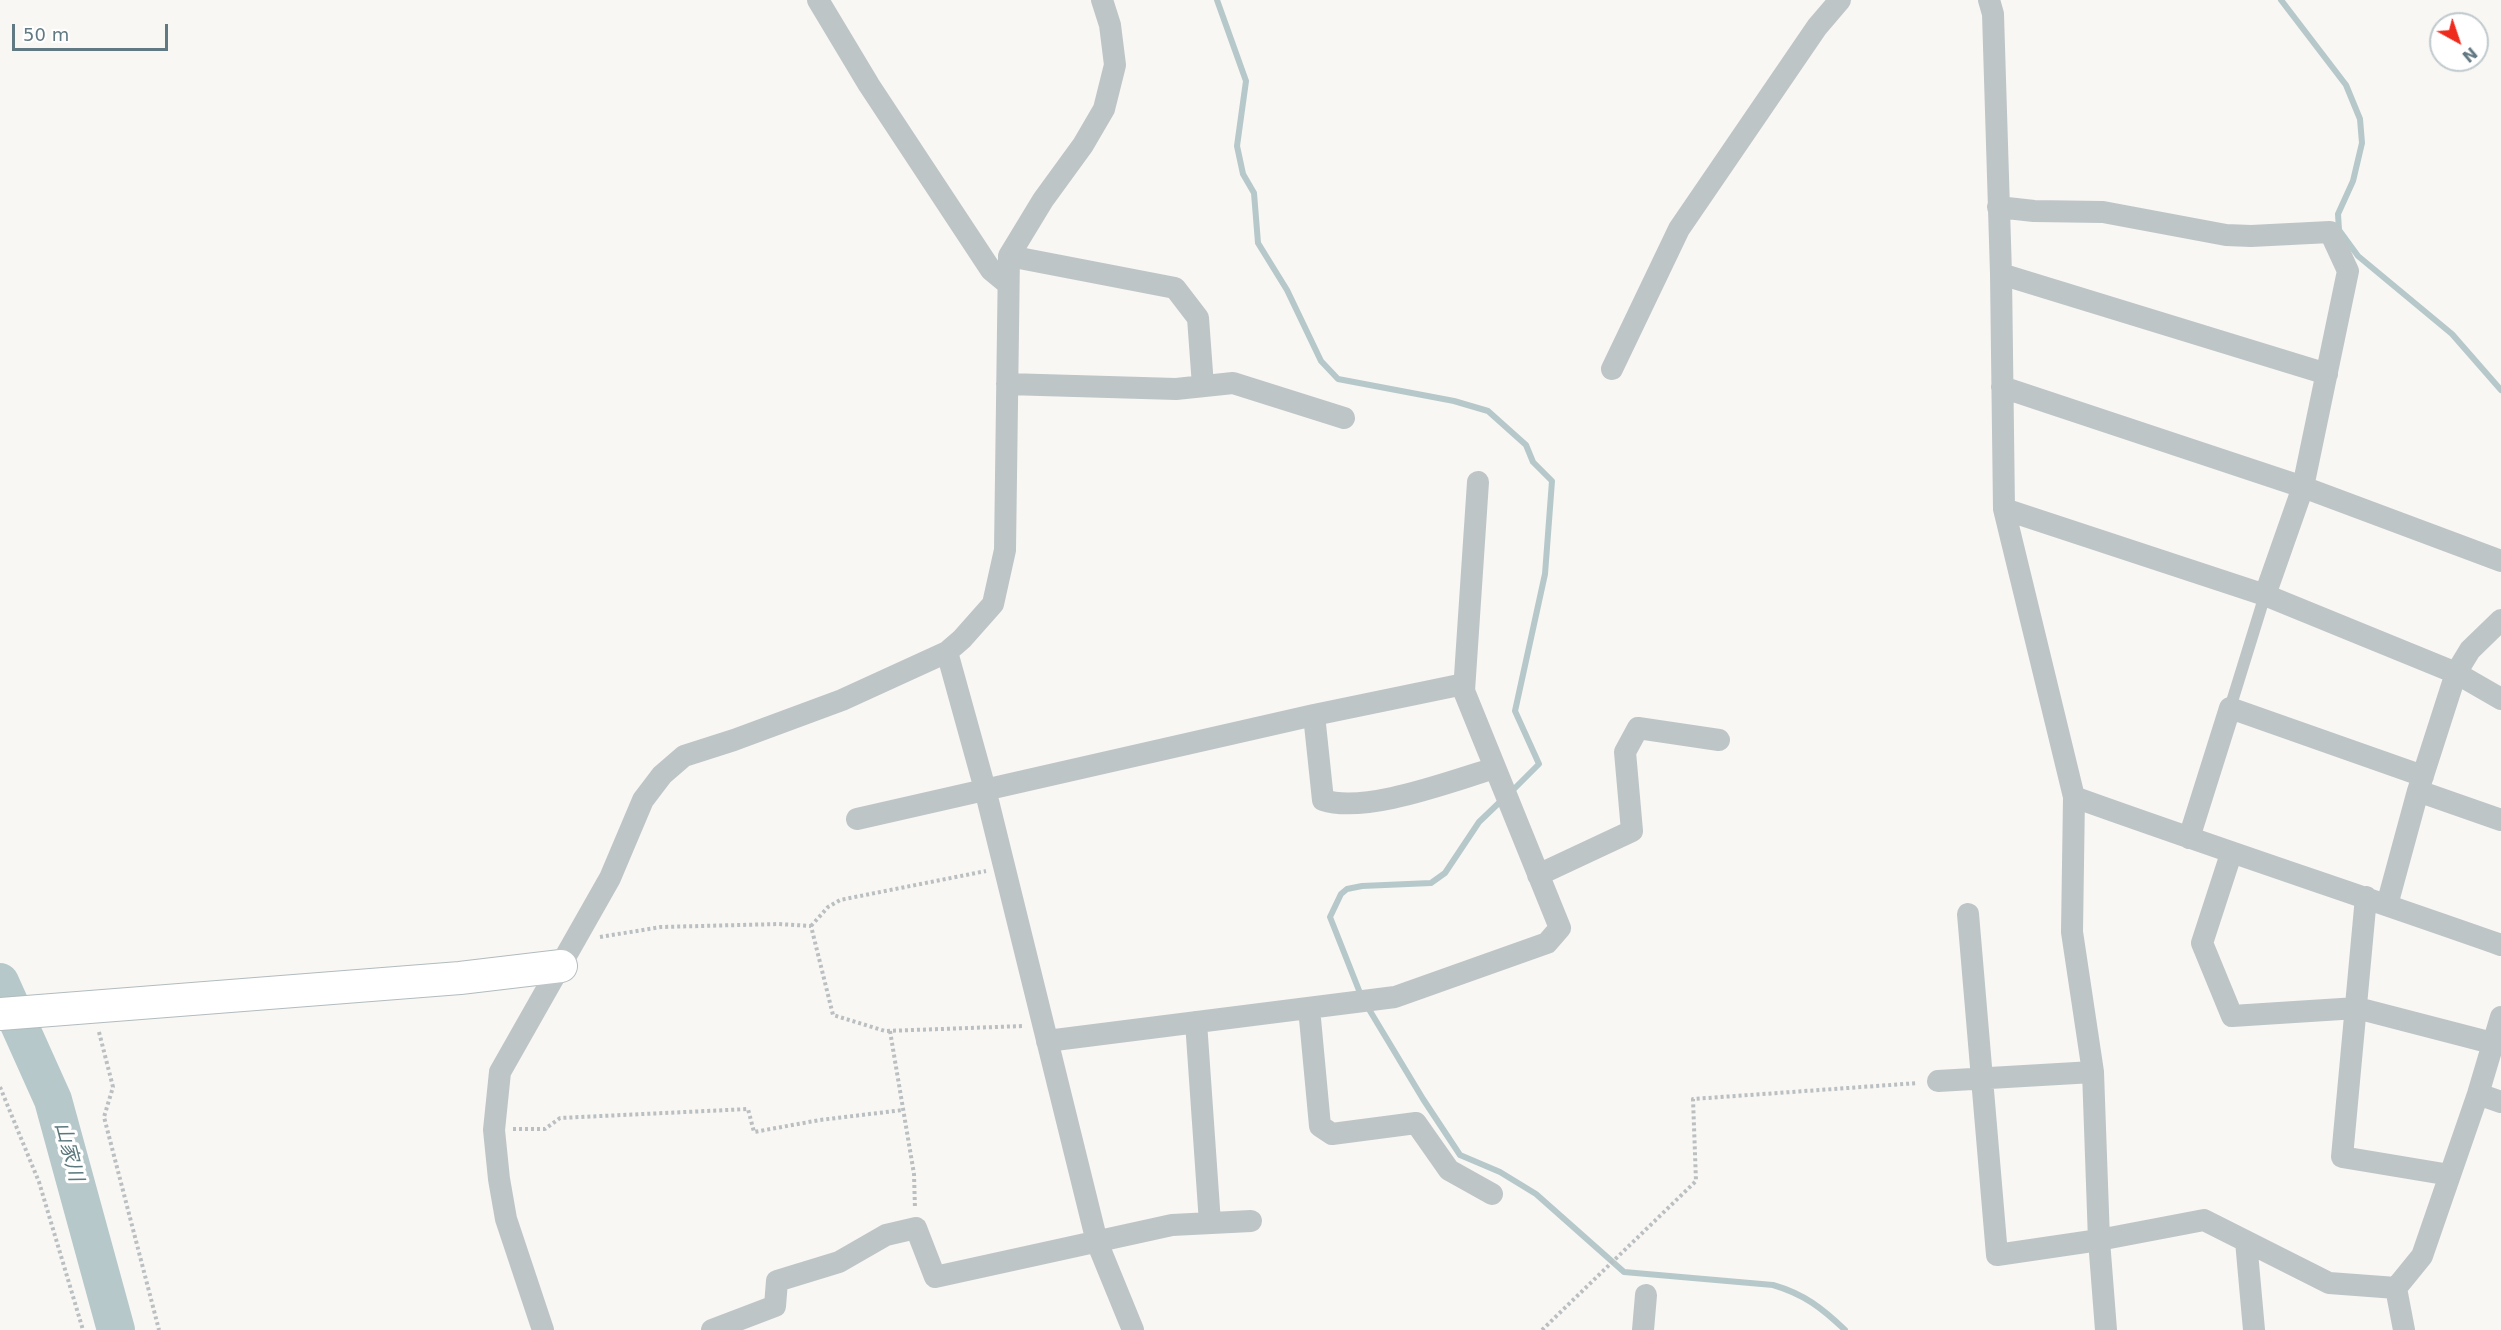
<!DOCTYPE html>
<html>
<head>
<meta charset="utf-8">
<style>
  body { margin:0 }
  #map { position:relative; width:2501px; height:1330px; overflow:hidden; background:#f8f7f4; font-family:"DejaVu Sans",sans-serif }
  canvas { display:block }
  .north { position:absolute; left:2429px; top:12px; width:60px; height:60px; box-sizing:border-box; background:#fff; border:2px solid #c0c9cd; border-radius:50%; rotate:140deg; font-size:16px; font-weight:700; line-height:24px; text-align:center; color:#617982 }
  .north::after { content:''; display:block; margin:auto; width:21px; height:27px; background:#ee2c1e; clip-path:polygon(50% 0,100% 100%,50% 72%,0 100%) }
  .scale { position:absolute; left:12px; top:24px; width:156px; height:27px; box-sizing:border-box; border:3px solid #617982; border-top:0; padding-left:8px; font-size:18px; line-height:21px; white-space:nowrap; color:#617982; -webkit-text-stroke:4px #fff; paint-order:stroke }
</style>
</head>
<body>
<div id="map">
<canvas width="2501" height="1330"></canvas>
<div class="north">N</div>
<div class="scale">50 m</div>
</div>
<script>
const ctx = document.querySelector('canvas').getContext('2d');
ctx.lineJoin = 'round';
function stroke(path, color, width, dash) { ctx.strokeStyle = color; ctx.lineWidth = width; ctx.lineCap = dash ? 'butt' : 'round'; ctx.setLineDash(dash || []); ctx.stroke(path); }
function write(font, color, halo, rows, align = 'center') {
  ctx.font = font + ' "DejaVu Sans","Noto Sans JP",sans-serif'; ctx.lineWidth = 6; ctx.setLineDash([]); ctx.textBaseline = 'middle'; ctx.strokeStyle = halo; ctx.fillStyle = color; for (const [text, x, y, turn = 0] of rows) {
    ctx.save(); ctx.translate(x, y); ctx.rotate((+turn || 0) * Math.PI / 180); ctx.textAlign = isNaN(turn) ? turn : align; if (halo) ctx.strokeText(text, 0, 0); ctx.fillText(text, 0, 0); ctx.restore();
  }
}
stroke(new Path2D(`
  M 1217,0 L 1246,81 L 1237,146 L 1243,174 L 1254,193 L 1258,243 L 1287,290 L 1321,361 L 1338,379 L 1454,401 L 1488,411 L 1526,445 L 1533,462 L 1552,481 L 1545,574 L 1515,711 L 1539,764 L 1511,792
  M 2281,0 L 2346,85 L 2360,119 L 2362,143 L 2353,181 L 2338,214 L 2339,230 L 2358,256 L 2452,334 L 2501,390
  M 1362,998 L 1330,917 L 1341,894 L 1347,889 L 1362,886 L 1431,883 L 1445,873 L 1479,822 L 1503,799
  M 1367,1006 L 1423,1099 L 1460,1155 L 1500,1172 L 1536,1194 L 1624,1272 L 1773,1285 C 1804,1294 1822,1308 1845,1330`), '#b6c8ca', 6);
stroke(new Path2D(`
  M 0,982 L 53,1100 L 116,1330`), '#b6c8ca', 38);
const secondary = new Path2D(`
  M 0,1014 L 460,978 L 561,966`);
stroke(secondary, '#b2bbbe', 34);
stroke(new Path2D(`
  M 811,926 L 828,907 L 840,900 L 986,871
  M 600,937 L 661,927 L 779,924 L 811,926 L 833,1015 L 885,1031 L 1024,1026
  M 890,1031 L 914,1174 L 915,1209
  M 99,1032 L 113,1087 L 104,1117 L 159,1330
  M 0,1087 L 39,1182 L 83,1330
  M 513,1129 L 545,1129 L 560,1118 L 748,1109 L 754,1132 L 820,1120 L 903,1110
  M 1542,1330 L 1696,1181 L 1693,1099 L 1918,1083`), '#babfc1', 4, [3, 3]);
stroke(new Path2D(`
  M 2230,708 L 2265,595`), '#bec5c7', 12);
stroke(new Path2D(`
  M 818,0 L 869,85 L 991,270 L 1008,284
  M 1989,0 L 1993,14 L 2001,274 L 2004,509 L 2074,797 L 2072,932 L 2093,1072 L 2099,1240 L 2106,1330
  M 1998,207 L 2034,211 L 2103,212 L 2226,235 L 2251,236 L 2330,232 L 2348,271 L 2303,487 L 2265,595
  M 1009,256 L 1175,288 L 1198,318 L 1203,386
  M 2001,274 L 2327,374
  M 1612,369 L 1679,229 L 1817,27 L 1840,0
  M 1007,384 L 1176,389 L 1233,383 L 1344,418
  M 2002,387 L 2303,487 L 2501,561
  M 2004,509 L 2265,595 L 2456,673 L 2501,699
  M 947,652 L 985,789 L 1097,1242 L 1133,1330
  M 1314,715 L 1464,684
  M 2418,791 L 2501,820
  M 2074,797 C 2216,848 2359,895 2501,945
  M 857,819 L 1314,715 L 1323,800 C 1366,814 1451,781 1495,768
  M 2189,838 L 2230,708 L 2423,776
  M 2231,854 L 2202,943 L 2232,1016 L 2357,1008 L 2492,1043
  M 1538,875 L 1632,831 L 1625,752 L 1638,728 L 1719,740
  M 2366,897 L 2342,1157 L 2450,1175
  M 2387,905 L 2418,791 L 2456,673 L 2470,650 L 2501,620
  M 1968,914 L 1997,1255 L 2099,1240 L 2204,1220 L 2329,1283 L 2396,1288 L 2422,1256 L 2478,1094 L 2501,1017
  M 1309,1008 L 1320,1126 L 1332,1134 L 1416,1123 L 1449,1170 L 1492,1194
  M 1196,1022 L 1210,1223
  M 1047,1041 L 1395,997 L 1547,943 L 1560,928 L 1464,691 L 1478,482
  M 1938,1081 L 2093,1072
  M 2478,1094 L 2501,1102
  M 2246,1241 L 2254,1330
  M 2396,1288 L 2404,1330
  M 543,1330 L 506,1219 L 499,1179 L 494,1130 L 500,1072 L 610,878 L 643,800 L 662,775 L 684,756 L 734,740 L 842,700 L 947,652 L 962,639 L 993,604 L 1005,550 L 1009,256 L 1043,200 L 1083,145 L 1104,109 L 1115,65 L 1110,25 L 1102,0
  M 712,1330 L 775,1306 L 777,1281 L 839,1262 L 886,1235 L 916,1228 L 935,1277 L 1172,1225 L 1251,1221
  M 1643,1330 L 1646,1295`), '#bec5c7', 22);
stroke(secondary, '#fff', 32);
write('italic 20px', '#5b787c', '#fff', [
  ["山家川",68,1152,75]
]);
</script>
</body>
</html>
